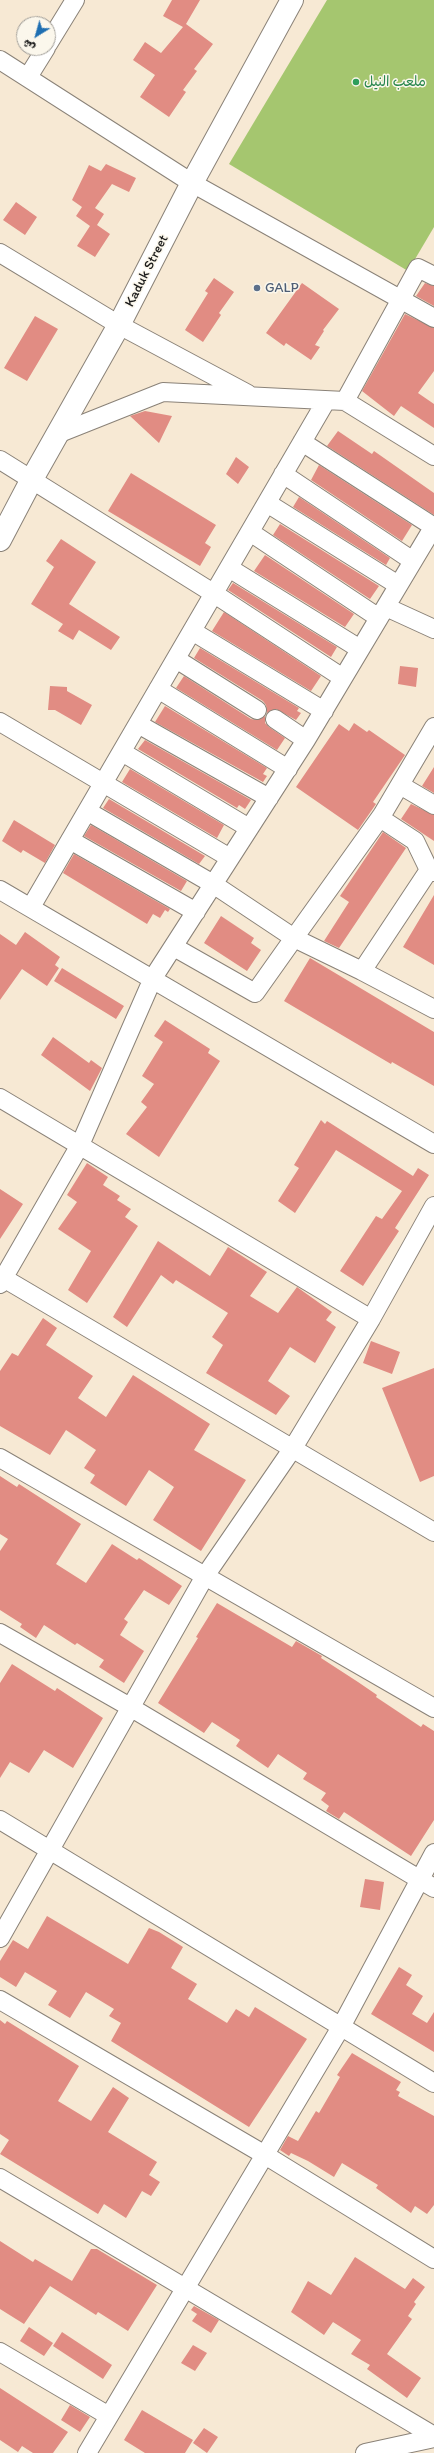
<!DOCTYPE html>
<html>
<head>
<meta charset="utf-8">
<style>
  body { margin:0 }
  #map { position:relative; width:434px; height:2453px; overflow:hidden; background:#f7e9d4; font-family:Itim,"Playpen Sans Arabic",sans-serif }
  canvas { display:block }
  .north { position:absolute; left:16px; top:16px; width:40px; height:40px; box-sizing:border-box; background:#fbf7ec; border:1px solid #a29f99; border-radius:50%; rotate:217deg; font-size:11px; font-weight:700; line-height:16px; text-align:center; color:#1c1c1c }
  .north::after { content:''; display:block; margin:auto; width:14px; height:18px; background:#1f6fb2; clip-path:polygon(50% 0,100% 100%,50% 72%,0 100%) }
</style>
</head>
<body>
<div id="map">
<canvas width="434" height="2453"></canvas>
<div class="north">ش</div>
</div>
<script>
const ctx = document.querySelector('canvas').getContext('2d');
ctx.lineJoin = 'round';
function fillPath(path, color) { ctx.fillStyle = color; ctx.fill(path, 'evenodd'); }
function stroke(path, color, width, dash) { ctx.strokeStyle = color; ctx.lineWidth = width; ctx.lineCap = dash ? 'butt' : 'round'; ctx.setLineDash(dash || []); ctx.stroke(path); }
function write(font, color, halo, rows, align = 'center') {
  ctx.font = font + ' Itim,"Playpen Sans Arabic",sans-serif'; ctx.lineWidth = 3; ctx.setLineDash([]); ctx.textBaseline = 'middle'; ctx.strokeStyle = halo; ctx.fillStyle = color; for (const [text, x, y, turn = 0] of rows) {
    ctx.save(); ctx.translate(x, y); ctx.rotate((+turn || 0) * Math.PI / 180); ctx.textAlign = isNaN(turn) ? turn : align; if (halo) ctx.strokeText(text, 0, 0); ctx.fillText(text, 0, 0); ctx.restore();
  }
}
fillPath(new Path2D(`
  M 327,0 L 434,0 L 434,227 L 408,271 L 229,164 Z`), '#a5c66f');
fillPath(new Path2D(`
  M 172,0 L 200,0 L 186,24 L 213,44 L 194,69 L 197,71 L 183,90 L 186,92 L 169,117 L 140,97 L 155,75 L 133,60 L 145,42 L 161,53 L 183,27 L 163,16 Z
  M 106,164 L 136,178 L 129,192 L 112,184 L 95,208 L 104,214 L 97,225 L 110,234 L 95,257 L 77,246 L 90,226 L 76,216 L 82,207 L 72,200 L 89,165 L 101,171 Z
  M 16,202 L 37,217 L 25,235 L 3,220 Z
  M 214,278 L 234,292 L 219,313 L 221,315 L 203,342 L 185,330 L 208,293 L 205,291 Z
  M 302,283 L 339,309 L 323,330 L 324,331 L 315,345 L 320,347 L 311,360 L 286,343 L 284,346 L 266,333 Z
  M 425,283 L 434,286 L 434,306 L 416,296 Z
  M 405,314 L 434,328 L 434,371 L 418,393 L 434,404 L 434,428 L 401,406 L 394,416 L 362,391 Z
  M 35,316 L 58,329 L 27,381 L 4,368 Z
  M 145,411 L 172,416 L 159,443 L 130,416 Z
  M 338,431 L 372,454 L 374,451 L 434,493 L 434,515 L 327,446 Z
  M 236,457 L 249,467 L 238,484 L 226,474 Z
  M 319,465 L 412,525 L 402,541 L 311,480 Z
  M 131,473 L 216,525 L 205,543 L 211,547 L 200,566 L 108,511 Z
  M 299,497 L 390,558 L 386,565 L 293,507 Z
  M 280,524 L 379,586 L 370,599 L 273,535 Z
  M 61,539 L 96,562 L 69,604 L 120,637 L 111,650 L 79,630 L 73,640 L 58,631 L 63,624 L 31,604 L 54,567 L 46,561 Z
  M 265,555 L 354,614 L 345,627 L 254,571 Z
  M 233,583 L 337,647 L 331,657 L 228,590 Z
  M 224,612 L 321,676 L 311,691 L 212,631 Z
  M 200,648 L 299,708 L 297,711 L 301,713 L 296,720 L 276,709 L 267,713 L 266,705 L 263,701 L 194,658 Z
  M 400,666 L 418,668 L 416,687 L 398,684 Z
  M 184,676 L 251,719 L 257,720 L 265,716 L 265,723 L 269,727 L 285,738 L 277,750 L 176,688 Z
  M 50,686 L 67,687 L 67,691 L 92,705 L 81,725 L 55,710 L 48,710 Z
  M 165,706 L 267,768 L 263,774 L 267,776 L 263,782 L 155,722 Z
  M 354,723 L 367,732 L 369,730 L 405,755 L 373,802 L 376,804 L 358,830 L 296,787 L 339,724 L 349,731 Z
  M 145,740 L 251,800 L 245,809 L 239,805 L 237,808 L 138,749 Z
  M 434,767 L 434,793 L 422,786 Z
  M 130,769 L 224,825 L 217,838 L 122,782 Z
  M 109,799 L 205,856 L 199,864 L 103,808 Z
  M 411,804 L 434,815 L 434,841 L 401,819 Z
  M 14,820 L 55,845 L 45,863 L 23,850 L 21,853 L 2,841 Z
  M 91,825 L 187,881 L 181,891 L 84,836 Z
  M 383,832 L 406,848 L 339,948 L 324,941 L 349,902 L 340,896 Z
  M 74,854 L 170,909 L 168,912 L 165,910 L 160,918 L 153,914 L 147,924 L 63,873 Z
  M 434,895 L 434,965 L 403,947 Z
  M 221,916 L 254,938 L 251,943 L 261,950 L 247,971 L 204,943 Z
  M 25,932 L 60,957 L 55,965 L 59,968 L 47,986 L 22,969 L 0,1000 L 0,934 L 16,945 Z
  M 310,958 L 434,1032 L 434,1086 L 392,1062 L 391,1064 L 284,1001 Z
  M 62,968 L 124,1006 L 116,1019 L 54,981 Z
  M 165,1020 L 210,1049 L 208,1053 L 220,1061 L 159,1157 L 126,1134 L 147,1107 L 141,1102 L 154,1084 L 142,1076 L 163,1042 L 154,1036 Z
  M 53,1037 L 89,1063 L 91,1060 L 102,1068 L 90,1091 L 41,1055 Z
  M 321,1120 L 325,1124 L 327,1121 L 413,1176 L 418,1168 L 429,1175 L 395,1228 L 399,1231 L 363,1286 L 340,1271 L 376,1216 L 382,1219 L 402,1191 L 336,1150 L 295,1213 L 278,1201 L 299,1168 L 294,1165 Z
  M 87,1163 L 108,1177 L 103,1185 L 120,1196 L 117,1200 L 131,1209 L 125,1217 L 138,1226 L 87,1303 L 68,1290 L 91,1251 L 58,1229 L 77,1202 L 67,1195 Z
  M 0,1189 L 23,1204 L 0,1239 Z
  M 158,1241 L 210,1276 L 228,1247 L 267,1272 L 250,1296 L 278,1313 L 297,1287 L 332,1312 L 326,1320 L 336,1327 L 315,1363 L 290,1347 L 268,1381 L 290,1396 L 276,1415 L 206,1373 L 223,1345 L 212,1337 L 228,1313 L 176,1280 L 173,1284 L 161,1275 L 127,1327 L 113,1317 Z
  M 43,1318 L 57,1328 L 46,1345 L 93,1376 L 78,1398 L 106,1417 L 133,1375 L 210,1424 L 194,1450 L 246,1480 L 201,1551 L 153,1520 L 174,1487 L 149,1470 L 126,1506 L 90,1483 L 95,1475 L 84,1468 L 96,1450 L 66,1430 L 50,1455 L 0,1426 L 0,1371 L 12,1353 L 18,1356 Z
  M 371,1341 L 400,1352 L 392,1374 L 363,1363 Z
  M 434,1368 L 434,1476 L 420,1482 L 382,1388 Z
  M 0,1476 L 17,1487 L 19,1484 L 81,1524 L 56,1564 L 86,1583 L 112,1544 L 137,1560 L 139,1558 L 182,1586 L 169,1605 L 144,1590 L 124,1619 L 128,1622 L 120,1635 L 144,1651 L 124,1683 L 99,1667 L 104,1660 L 77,1643 L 75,1645 L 44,1625 L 36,1638 L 20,1627 L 22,1624 L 0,1610 L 0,1551 L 8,1539 L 0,1534 Z
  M 217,1603 L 292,1647 L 296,1641 L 322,1656 L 321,1658 L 358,1682 L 377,1695 L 376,1697 L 421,1727 L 423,1724 L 434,1731 L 434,1820 L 411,1856 L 344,1812 L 339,1819 L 326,1811 L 329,1806 L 321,1800 L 326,1793 L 303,1779 L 307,1773 L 278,1754 L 268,1768 L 236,1746 L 240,1740 L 212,1722 L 204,1733 L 158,1703 L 198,1638 L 196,1637 Z
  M 12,1664 L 55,1691 L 57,1688 L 103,1718 L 73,1768 L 44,1750 L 29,1773 L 10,1762 L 0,1778 L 0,1683 Z
  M 365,1879 L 384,1882 L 380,1910 L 360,1907 Z
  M 47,1916 L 128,1964 L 149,1928 L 159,1932 L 183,1947 L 171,1968 L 197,1984 L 188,1999 L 227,2023 L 236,2009 L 249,2017 L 255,2007 L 307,2039 L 249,2127 L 111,2041 L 121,2023 L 109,2016 L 114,2009 L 86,1992 L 70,2018 L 48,2005 L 57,1991 L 25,1972 L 16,1987 L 0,1977 L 0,1961 L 13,1940 L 28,1949 Z
  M 399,1967 L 412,1975 L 406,1985 L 423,1996 L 412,2014 L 427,2023 L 434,2012 L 434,2052 L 371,2014 Z
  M 0,2020 L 5,2024 L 7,2021 L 79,2066 L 58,2101 L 91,2121 L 113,2087 L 129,2098 L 108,2132 L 157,2162 L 149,2175 L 160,2182 L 151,2196 L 142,2191 L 126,2218 L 104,2204 L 98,2214 L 0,2154 L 9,2140 L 0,2134 Z
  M 352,2053 L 401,2082 L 396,2090 L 400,2092 L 398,2096 L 434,2116 L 434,2205 L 427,2214 L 415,2206 L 411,2213 L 376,2188 L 378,2185 L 342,2163 L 334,2177 L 308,2161 L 291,2153 L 289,2156 L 280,2150 L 288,2136 L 298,2141 L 316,2111 L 319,2113 L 340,2077 L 337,2075 Z
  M 0,2241 L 33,2262 L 35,2259 L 72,2281 L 91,2249 L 97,2249 L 157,2285 L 128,2331 L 98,2312 L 96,2315 L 50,2286 L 24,2324 L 0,2309 Z
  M 355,2257 L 405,2289 L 413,2278 L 425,2287 L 414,2302 L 416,2304 L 408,2316 L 412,2319 L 387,2354 L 421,2378 L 407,2398 L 367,2369 L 370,2365 L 351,2354 L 361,2340 L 333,2322 L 324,2335 L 291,2312 L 308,2281 L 331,2295 Z
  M 194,2306 L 219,2320 L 211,2333 L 192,2321 L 197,2314 L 191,2310 Z
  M 29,2327 L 53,2343 L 44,2356 L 20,2341 Z
  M 62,2332 L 112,2365 L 103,2379 L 53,2346 Z
  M 193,2345 L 207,2353 L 195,2371 L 181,2363 Z
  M 0,2388 L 68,2432 L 53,2453 L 33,2453 L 22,2446 L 18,2452 L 0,2440 Z
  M 70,2405 L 90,2417 L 80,2432 L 61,2420 Z
  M 142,2410 L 193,2440 L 185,2453 L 145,2453 L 124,2440 Z
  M 204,2428 L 218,2437 L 207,2453 L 193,2443 Z`), '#e18c83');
const street = new Path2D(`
  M 48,44 L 75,0
  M 0,60 L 192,183 L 434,318
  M 28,77 L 46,48
  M 0,253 L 119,325 L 248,394
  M 345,401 L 418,268 L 434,276
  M 60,433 L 163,392 L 345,401 L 434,456
  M 302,442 L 434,527
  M 0,460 L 213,593 L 343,678
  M 283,474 L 413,561
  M 267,503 L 398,585
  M 250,532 L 379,618
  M 229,568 L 360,649
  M 386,607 L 434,629
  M 192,631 L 324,711
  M 176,659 L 257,710
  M 158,689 L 288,769
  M 275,719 L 306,740
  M 0,722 L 230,858
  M 138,724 L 269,798
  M 122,752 L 249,828
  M 400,785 L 434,805
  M 87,811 L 213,884 L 294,938 L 255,993 L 174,947
  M 380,818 L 415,841 L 429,870
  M 70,840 L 196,912
  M 434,872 L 429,870 L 362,971 L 434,1009
  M 0,890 L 434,1144
  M 31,907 L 326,401
  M 362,971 L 294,938 L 382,815 L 434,727
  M 0,1098 L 371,1319
  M 0,1276 L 434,1532
  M 0,1284 L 80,1145 L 153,978 L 306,740 L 434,526
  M 0,1458 L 434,1708
  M 0,1633 L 130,1707 L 434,1888
  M 0,1820 L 434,2083
  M 0,1938 L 205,1576 L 293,1448 L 371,1319 L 434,1206
  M 0,2000 L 265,2155 L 434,2259
  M 0,2178 L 434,2436
  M 0,2352 L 109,2416
  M 87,2453 L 341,2027 L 434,1853
  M 365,2453 L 434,2438`);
const secondary = new Path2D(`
  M 0,540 L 32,479 L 119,325 L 192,183 L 292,0`);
stroke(street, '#8a8278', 20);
stroke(secondary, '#8a8278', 24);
stroke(street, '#fff', 18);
stroke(secondary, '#fff', 22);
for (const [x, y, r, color] of [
  [356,82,4,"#2e9e5b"],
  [257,288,4,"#5c6f8a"]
]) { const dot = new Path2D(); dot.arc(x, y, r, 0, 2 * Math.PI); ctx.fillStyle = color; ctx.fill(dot); stroke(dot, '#fbf7ec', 1.5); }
write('14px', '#27864d', '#fbf7ec', [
  ["ملعب النيل",364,82]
], 'left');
write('14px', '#1c1c1c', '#fbf7ec', [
  ["Kaduk Street",147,271,-63]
]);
write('14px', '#4e5e75', '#fbf7ec', [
  ["GALP",265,288]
], 'left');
</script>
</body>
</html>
